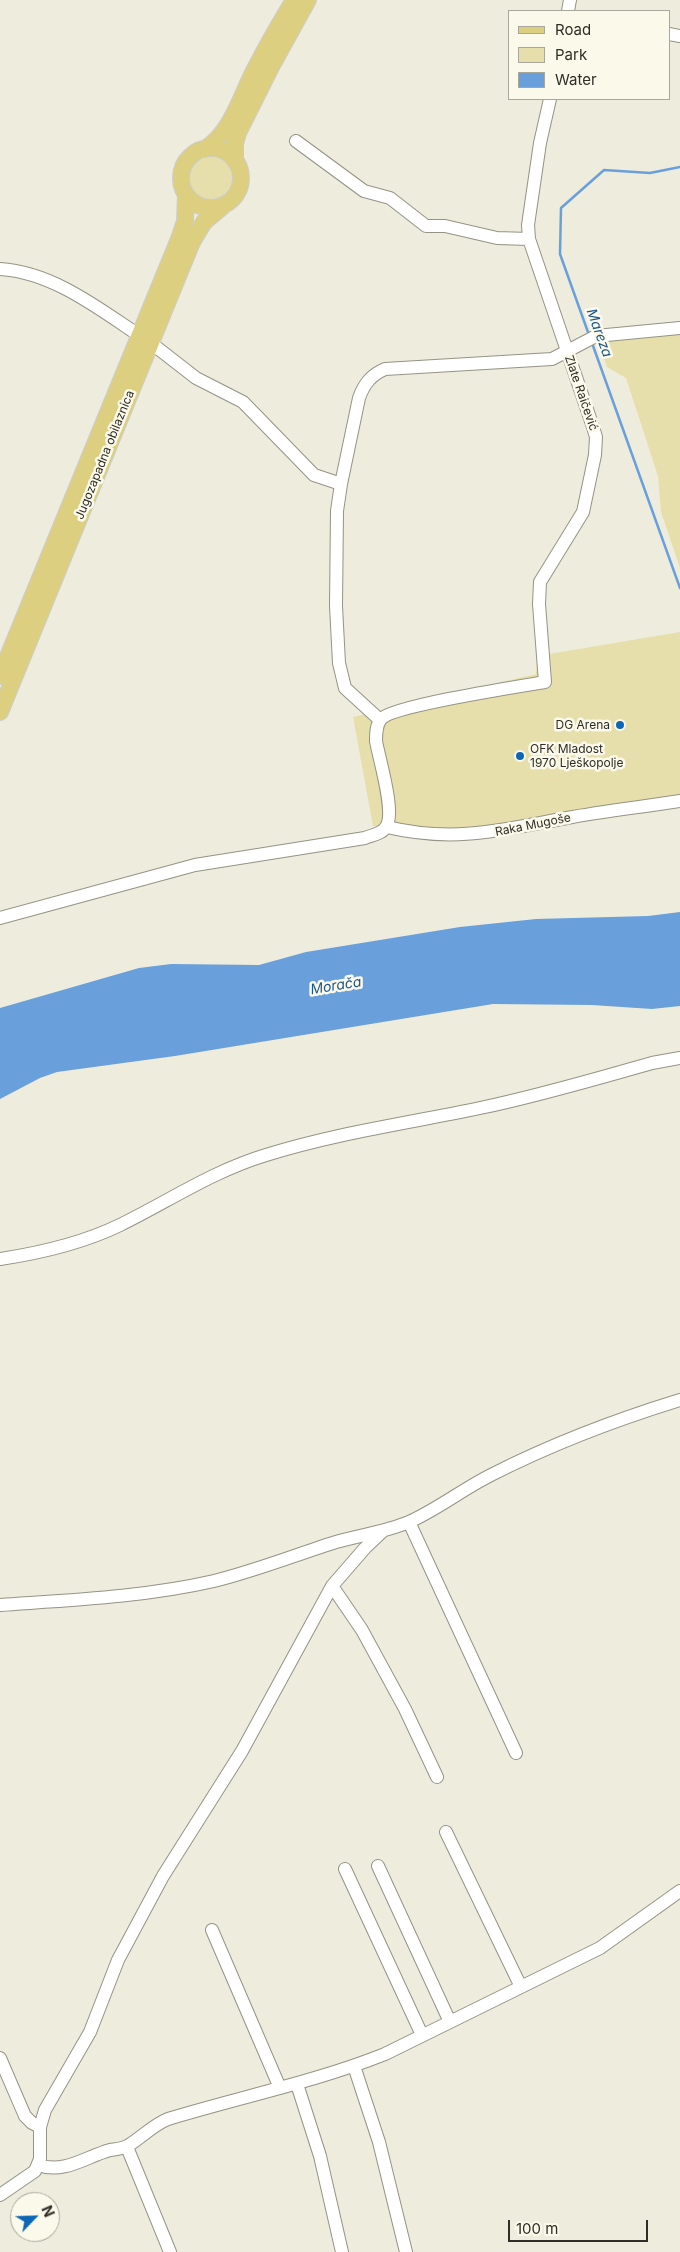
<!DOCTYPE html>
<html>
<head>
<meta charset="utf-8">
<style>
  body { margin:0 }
  #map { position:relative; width:680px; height:2252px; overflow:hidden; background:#eeecdd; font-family:Inter,sans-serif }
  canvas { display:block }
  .legend { position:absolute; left:508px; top:10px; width:162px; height:90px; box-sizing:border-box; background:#fbf9ea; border:1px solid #a9a79c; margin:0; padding:6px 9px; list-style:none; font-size:15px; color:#2e2d27 }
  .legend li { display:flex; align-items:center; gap:10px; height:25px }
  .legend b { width:25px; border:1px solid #a9a79c }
  .north { position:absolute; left:10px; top:2192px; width:50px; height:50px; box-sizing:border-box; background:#fbf9ea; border:1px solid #a9a79c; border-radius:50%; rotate:66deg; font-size:14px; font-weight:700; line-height:20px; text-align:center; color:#2e2d27 }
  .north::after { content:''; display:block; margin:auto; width:18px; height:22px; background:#0d67b5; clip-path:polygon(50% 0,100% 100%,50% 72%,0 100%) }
  .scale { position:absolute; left:508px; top:2220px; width:140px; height:22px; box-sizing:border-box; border:2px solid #2e2d27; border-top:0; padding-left:6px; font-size:15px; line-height:18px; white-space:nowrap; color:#2e2d27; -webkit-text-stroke:4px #fbf9ea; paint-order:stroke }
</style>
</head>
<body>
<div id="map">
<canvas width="680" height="2252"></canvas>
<ul class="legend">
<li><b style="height:6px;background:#dcd080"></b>Road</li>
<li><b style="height:14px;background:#e6dfab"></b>Park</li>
<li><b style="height:14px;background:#69a0db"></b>Water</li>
</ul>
<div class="north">N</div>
<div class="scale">100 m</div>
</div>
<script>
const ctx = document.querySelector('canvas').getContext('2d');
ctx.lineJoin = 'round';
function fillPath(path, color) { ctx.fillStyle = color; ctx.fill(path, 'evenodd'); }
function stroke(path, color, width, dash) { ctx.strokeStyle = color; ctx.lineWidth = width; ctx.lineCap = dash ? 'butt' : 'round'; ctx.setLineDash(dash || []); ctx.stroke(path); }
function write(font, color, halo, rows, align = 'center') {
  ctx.font = font + ' Inter,sans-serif'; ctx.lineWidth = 5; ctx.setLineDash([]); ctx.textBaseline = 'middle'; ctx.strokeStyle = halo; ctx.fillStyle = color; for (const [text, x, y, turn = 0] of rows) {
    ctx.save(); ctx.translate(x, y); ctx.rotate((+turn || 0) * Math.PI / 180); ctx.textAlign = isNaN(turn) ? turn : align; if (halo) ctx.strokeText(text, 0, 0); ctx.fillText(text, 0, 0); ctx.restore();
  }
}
fillPath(new Path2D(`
  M189 179a22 22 0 1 1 44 0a22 22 0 1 1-44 0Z
  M 680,332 L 680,568 L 661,512 L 658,476 L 626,378 L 607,367 L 596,338 Z
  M 680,632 L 680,796 L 488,830 L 373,826 L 353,717 L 536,674 L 537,656 Z`), '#e6dfab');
fillPath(new Path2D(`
  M 680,912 L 680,1006 L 652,1009 L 592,1005 L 493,1004 L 175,1056 L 57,1072 L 40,1078 L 0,1099 L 0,1008 L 139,968 L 171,964 L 259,965 L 306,952 L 460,927 L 536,919 L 648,916 Z`), '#69a0db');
stroke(new Path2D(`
  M 589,335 L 560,254 L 561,208 L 604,170 L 650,173 L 680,167
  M 592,343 L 680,588`), '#69a0db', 2.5);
const minor = new Path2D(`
  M 568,11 L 570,0
  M 669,34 L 680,36
  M 296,141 L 364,191 L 390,198 L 426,226 L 445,226 L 497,238 L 529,239
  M 0,269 C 52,272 98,308 140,336
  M 151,343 L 196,378 L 243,402 L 314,475 L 341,484
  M 380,720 L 345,688 L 339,663 L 336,606 L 337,511 L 341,484 L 359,398 C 364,384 371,375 385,369 L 552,359 L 596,336 L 680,328
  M 387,827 C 454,843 501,830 567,818 C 604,811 642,807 680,801
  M 0,918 L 195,865 L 365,838 C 372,835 382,834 386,827 C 396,813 379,759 376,741 C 376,734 376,725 381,719 C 392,706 521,686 545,682 L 539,604 L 540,582 L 583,512 L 595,455 L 596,437 L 593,427 L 529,239 L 528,225 L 540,143 L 550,99
  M 0,1259 C 40,1253 83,1243 120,1225 C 169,1201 213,1171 266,1155 C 336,1133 409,1123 480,1108 C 538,1096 595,1079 652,1063 L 680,1058
  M 409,1522 L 516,1753
  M 332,1586 L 362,1630 L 405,1709 L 437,1777
  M 0,1605 C 71,1600 144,1597 214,1581 C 255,1571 295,1555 336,1542 C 360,1535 385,1532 409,1522 C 438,1509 463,1489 491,1475 C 552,1444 615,1420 680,1400
  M 446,1832 L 521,1987
  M 378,1866 L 450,2022
  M 345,1869 L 422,2035
  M 212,1930 L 280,2088
  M 0,2058 L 25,2116 L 32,2123 L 40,2127
  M 354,2066 L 379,2142 L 406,2252
  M 297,2084 L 320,2156 L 342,2252
  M 127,2147 L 170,2252
  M 38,2165 C 65,2174 85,2157 110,2150 C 116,2149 123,2149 129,2145 C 142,2137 153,2125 168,2119 C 240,2097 315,2082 385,2054 L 600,1948 L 680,1891
  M 0,2195 L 35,2171 L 40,2159 L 40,2127 L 45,2110 L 90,2032 L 118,1960 L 163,1876 L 242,1751 L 332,1586 L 365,1548 L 384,1530`);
const major = new Path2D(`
  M181 178a30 30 0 1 1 60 0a30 30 0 1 1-60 0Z
  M 205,149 C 231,133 241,96 254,71 C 266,47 280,23 294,0
  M 235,161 L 235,144 L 238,133 L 271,67 L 308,0
  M 0,676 L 179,239 L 185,221 L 186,195
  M 0,712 L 192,242 L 204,222 L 222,207`);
stroke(minor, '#959385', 14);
stroke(major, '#cdcdcb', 18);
stroke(minor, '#fff', 12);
stroke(major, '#dcd080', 16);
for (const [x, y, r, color] of [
  [620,725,5,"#0d67b5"],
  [520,756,5,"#0d67b5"]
]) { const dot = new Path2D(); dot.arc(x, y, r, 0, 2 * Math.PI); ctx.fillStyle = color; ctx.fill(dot); stroke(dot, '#fbf9ea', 2); }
write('12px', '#2e2d27', '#fbf9ea', [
  ["Zlate Raičević",581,393,71],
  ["Jugozapadna obilaznica",105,455,-68],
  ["Raka Mugoše",533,825,-11]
]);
write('12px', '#2e2d27', '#fbf9ea', [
  ["DG Arena",610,725],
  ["OFK Mladost",530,749,"left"],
  ["1970 Lješkopolje",530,763,"left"]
], 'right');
write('italic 14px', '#1d568d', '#fbf9ea', [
  ["Mareza",599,333,70],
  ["Morača",336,986,-9]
]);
</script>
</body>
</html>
